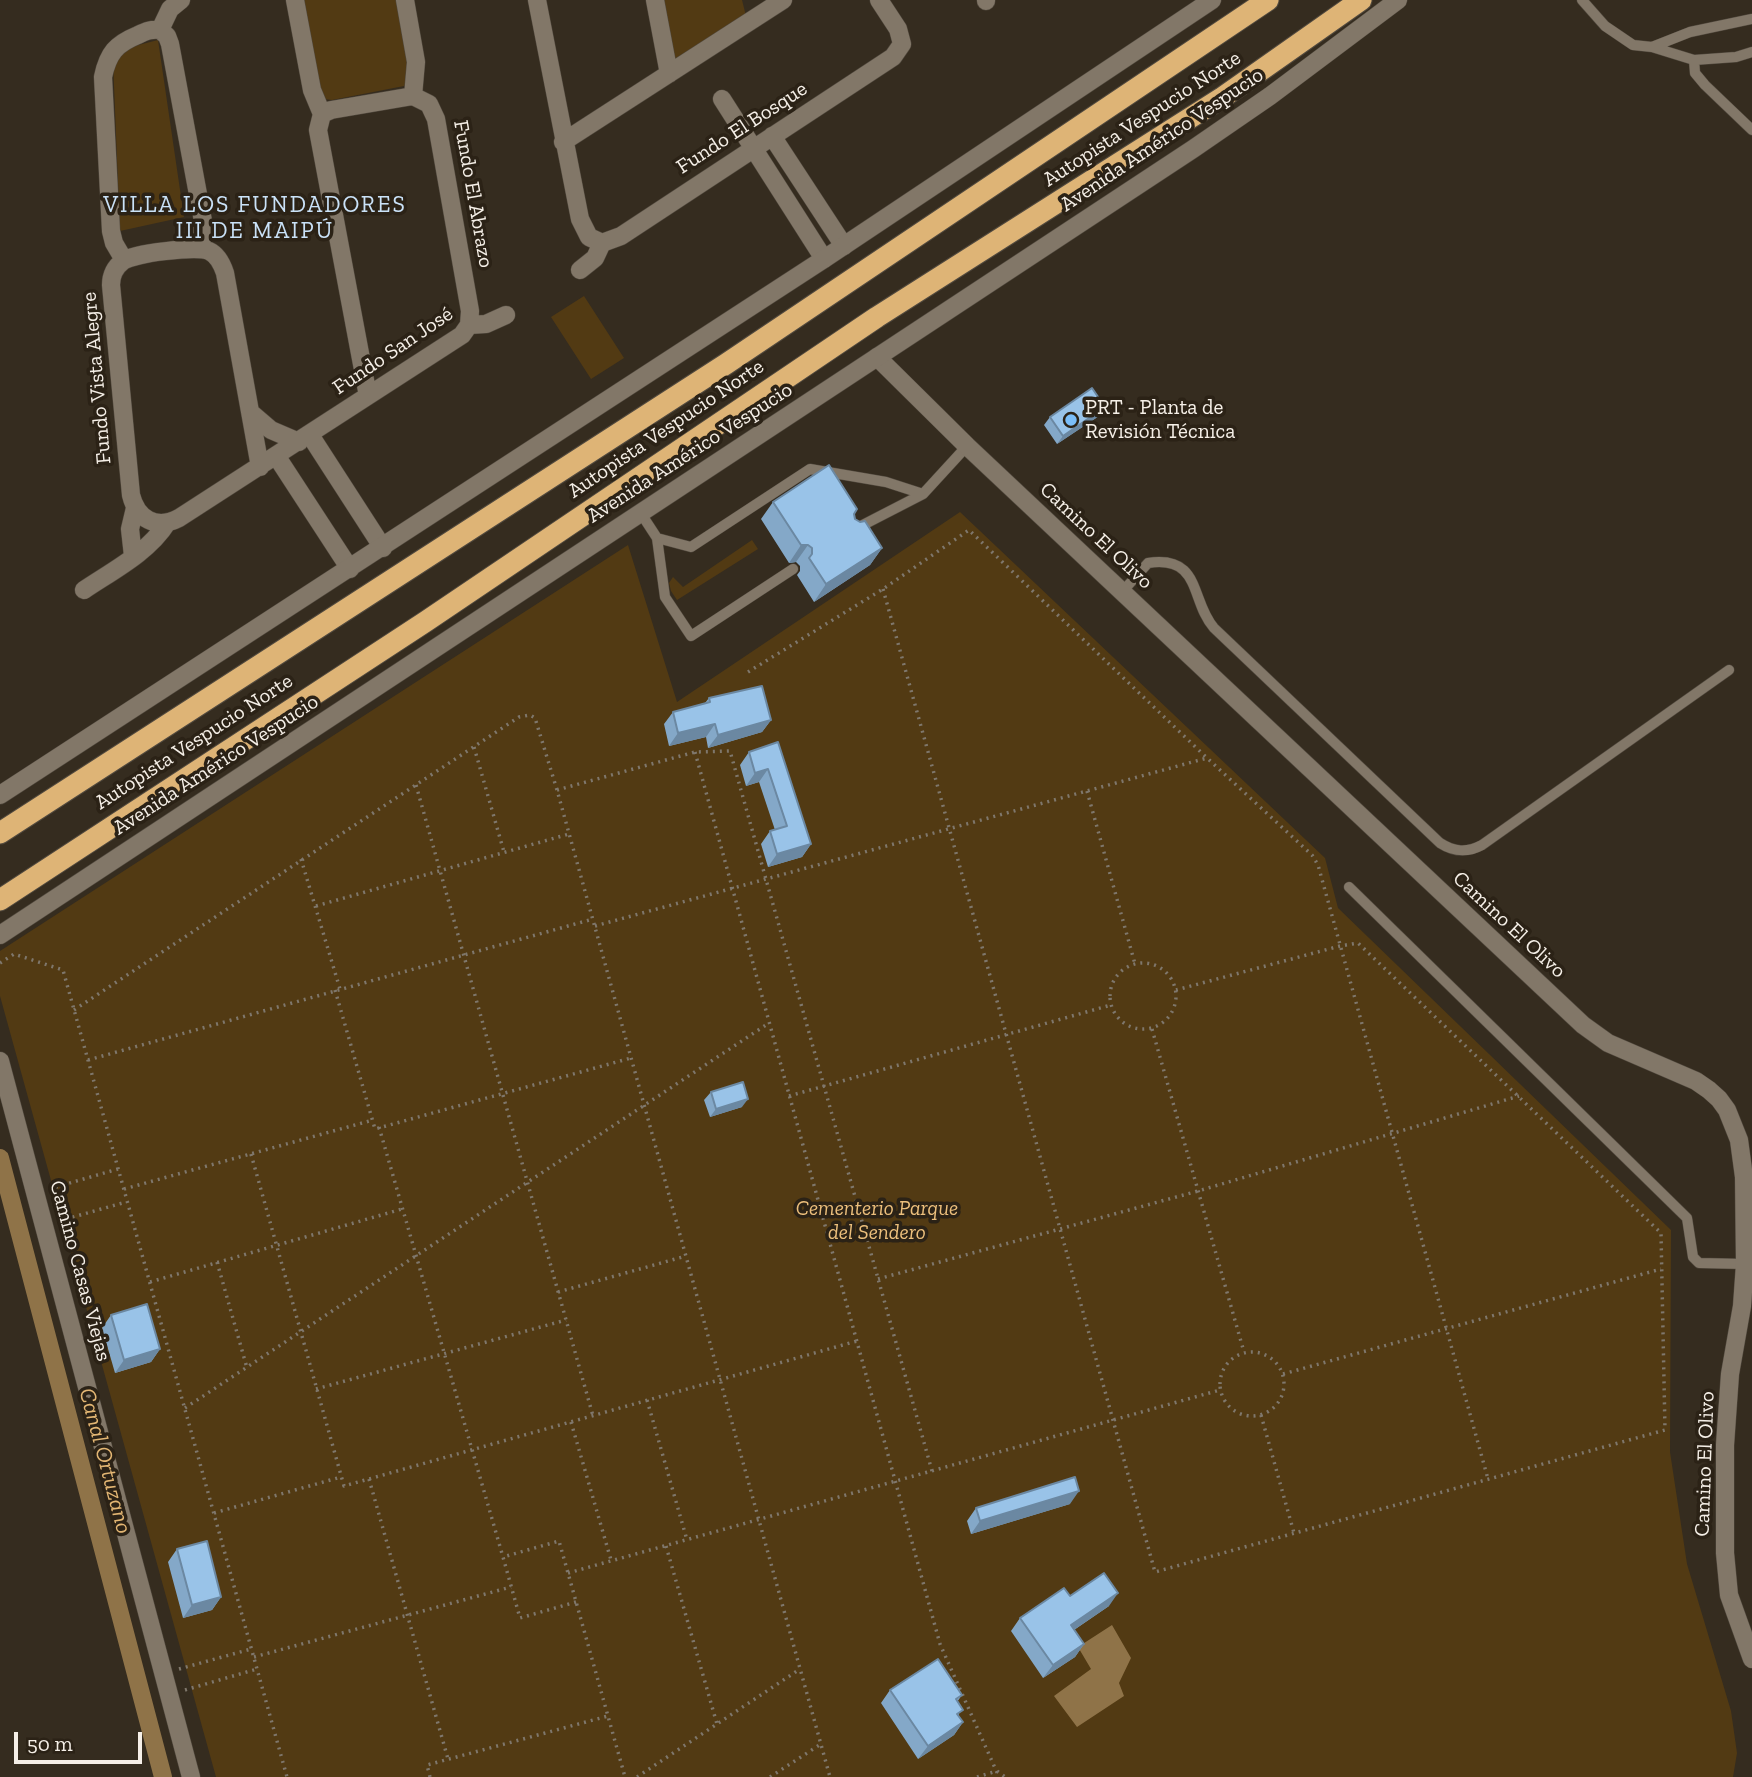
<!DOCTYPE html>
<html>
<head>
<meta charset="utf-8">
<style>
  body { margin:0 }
  #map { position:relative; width:1752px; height:1777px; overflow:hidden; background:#352c1f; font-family:"Zilla Slab",serif }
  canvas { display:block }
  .scale { position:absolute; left:14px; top:1732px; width:128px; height:32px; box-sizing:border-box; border:4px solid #f5efe7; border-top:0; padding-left:9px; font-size:21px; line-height:24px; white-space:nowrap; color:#f5efe7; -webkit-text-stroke:5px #2b2216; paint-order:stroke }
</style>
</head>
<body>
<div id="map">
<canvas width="1752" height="1777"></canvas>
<div class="scale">50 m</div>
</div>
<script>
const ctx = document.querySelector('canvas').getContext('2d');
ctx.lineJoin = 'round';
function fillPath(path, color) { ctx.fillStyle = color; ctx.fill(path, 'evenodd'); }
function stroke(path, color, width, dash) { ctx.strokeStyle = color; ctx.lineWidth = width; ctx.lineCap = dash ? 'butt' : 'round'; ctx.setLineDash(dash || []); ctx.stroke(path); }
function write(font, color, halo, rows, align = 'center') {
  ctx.font = font + ' "Zilla Slab",serif'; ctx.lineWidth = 7; ctx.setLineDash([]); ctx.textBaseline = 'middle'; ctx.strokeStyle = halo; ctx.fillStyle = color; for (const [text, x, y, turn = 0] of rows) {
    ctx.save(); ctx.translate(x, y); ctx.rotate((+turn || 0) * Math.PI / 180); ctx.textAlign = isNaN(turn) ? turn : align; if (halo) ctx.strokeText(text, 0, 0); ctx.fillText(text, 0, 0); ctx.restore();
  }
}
fillPath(new Path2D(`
  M 299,0 L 398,0 L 410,65 L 408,82 L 404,86 L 332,100 L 324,99 L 319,95 Z
  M 661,0 L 742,0 L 746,16 L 675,61 Z
  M 158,40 L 184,217 L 120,231 L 113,61 L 119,50 Z
  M 584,296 L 624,358 L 591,379 L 551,317 Z
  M 960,512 L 1325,858 L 1338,908 L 1671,1230 L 1670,1452 L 1687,1564 L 1731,1711 L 1737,1753 L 1733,1777 L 216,1777 L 0,996 L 0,951 L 628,545 L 677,702 Z
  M 752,540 L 758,549 L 677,600 L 671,591 L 669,583 L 673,577 L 683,587 Z`), '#523a13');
fillPath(new Path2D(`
  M 1112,1625 L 1131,1658 L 1119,1683 L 1124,1696 L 1077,1727 L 1054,1696 L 1091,1669 L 1078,1647 Z`), '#8f7348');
stroke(new Path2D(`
  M 0,1158 L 163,1777`), '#8f7348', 18);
const lane = new Path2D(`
  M 1582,0 L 1605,26 L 1633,45 L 1652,47 L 1694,60 L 1736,57 L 1752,52
  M 1652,47 L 1690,32 L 1752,19
  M 1694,60 L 1695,73 L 1705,85 L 1752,130
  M 640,512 L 657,538 L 665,597 L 691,636 L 793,569
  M 857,528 L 923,494 L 967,446
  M 657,538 L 691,547 L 810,469 L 886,482 L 923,494
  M 1122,592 L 1148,563 C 1202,555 1190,601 1214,628 L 1440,843 C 1454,852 1467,853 1482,845 L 1729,670
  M 1349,887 L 1687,1218 L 1693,1257 L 1699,1263 L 1745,1264`);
const street = new Path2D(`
  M 295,0 L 312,90 L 322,114
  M 405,0 L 416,62 L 413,96
  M 537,0 L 580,219 L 589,237 L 602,243 L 621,236 L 893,57 L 902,44 L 898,29 L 879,0
  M 655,0 L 669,74
  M 986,1 L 986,0
  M 160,30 L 167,36 L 170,44 L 203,221 L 201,249
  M 160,30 L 170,9 L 181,0
  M 722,99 L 824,259
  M 772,136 L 844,246
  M 563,142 L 783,0
  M 124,260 L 114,243 L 111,231 L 103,77 C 108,53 116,44 138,35 C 146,31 151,29 160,30
  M 580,270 L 595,258 L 602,243
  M 469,325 L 486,324 L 506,315
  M 877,357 L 967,446 L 1583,1025 L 1608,1043 L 1696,1081 L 1709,1090 L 1719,1099 L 1727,1110 L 1739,1140 L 1744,1177 L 1745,1264 L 1742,1306 L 1730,1374 L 1725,1445 L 1725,1553 L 1729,1595 L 1752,1659
  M 250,412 L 271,430 L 299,442
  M 310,435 L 383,548
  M 277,457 L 350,569
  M 260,467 L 225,273 C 222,264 218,255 209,251 C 196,246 134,253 123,261 C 115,267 111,276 111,285 L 131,495 C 137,519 156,530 179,518 L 462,335 L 469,325 L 470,311 L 436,119 L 429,104 L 413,96 L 331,110 L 322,114 L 318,130 L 368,396
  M 133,556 L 130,529 L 135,508
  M 84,590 C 112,571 148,553 167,523
  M 0,1061 L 191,1777`);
const secondary = new Path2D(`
  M 0,795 L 824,259 L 1212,0
  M 0,935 L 1193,149 L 1270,96 L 1398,0`);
const highway = new Path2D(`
  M 0,833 L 726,364 L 1268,0
  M 0,900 L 425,622 L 877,317 L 1223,97 L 1361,0`);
stroke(lane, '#51493e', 11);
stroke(street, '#51493e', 19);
stroke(secondary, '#51493e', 19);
stroke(highway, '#51493e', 23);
stroke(new Path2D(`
  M 883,589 L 1155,1572 L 1665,1430 L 1661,1233 L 1358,943 L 1340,946 L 1176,990
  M 748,672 L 883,589 L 969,530 L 1207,758 L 1312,855 L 1318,865 L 1488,1479
  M 474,747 L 504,852
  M 695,752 L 940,1644 L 999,1777
  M 416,785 L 593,1416
  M 557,790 L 695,752 L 730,751 L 932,1471
  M 1087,791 L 1135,964
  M 301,859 L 340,989
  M 316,906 L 569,834
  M 595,926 L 1207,758
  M 0,963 L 14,954 L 63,970 L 287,1777
  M1110 996a33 33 0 1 1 66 0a33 33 0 1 1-66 0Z
  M 335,990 L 375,1129 L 631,1058
  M 74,1010 L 519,717 L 530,715 L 535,718 L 557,790 L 830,1777
  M 1152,1029 L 1244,1352
  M 88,1060 L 593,919
  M 789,1096 L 1111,1005
  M 379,1127 L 503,1557
  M 251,1154 L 344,1486 L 857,1341
  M 49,1189 L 118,1169
  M 124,1189 L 373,1120
  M 59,1221 L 126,1202
  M 217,1262 L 247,1368
  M 878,1279 L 1198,1191 L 1519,1096
  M 150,1282 L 402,1209
  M 558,1292 L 686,1256
  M1220 1384a32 32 0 1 1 64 0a32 32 0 1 1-64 0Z
  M 1283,1374 L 1661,1269
  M 316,1389 L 566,1320
  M 647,1400 L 687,1540
  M 185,1408 L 769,1023
  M 1261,1415 L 1294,1533
  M 571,1422 L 611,1560
  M 369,1479 L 448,1759
  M 214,1513 L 341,1477
  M 666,1546 L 717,1724
  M 568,1573 L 1220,1390
  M 576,1602 L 520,1618 L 503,1557 L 559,1541 L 568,1573 L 625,1777
  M 254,1657 L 511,1587
  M 179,1669 L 251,1649
  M 185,1690 L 257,1669
  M 430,1777 L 427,1765 L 608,1716
  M 637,1777 L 800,1669
  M 770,1777 L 821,1744
  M 977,1777 L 997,1771 L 1005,1777`), '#7f776c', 3.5, [2, 5]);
stroke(lane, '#827768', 10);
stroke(street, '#827768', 18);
stroke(secondary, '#827768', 18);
stroke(highway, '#deb476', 21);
fillPath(new Path2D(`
  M 1099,416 L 1057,444 L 1044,425 L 1050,417 Z
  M 773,502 L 854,514 L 855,519 L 882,548 L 870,565 L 814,602 L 797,575 L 800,571 L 800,566 L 796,562 L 789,563 L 761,519 Z
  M 709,698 L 771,720 L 762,732 L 708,748 L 706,737 L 669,746 L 664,724 L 673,712 L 705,703 Z
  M 778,742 L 811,844 L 802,857 L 768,867 L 761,844 L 770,831 L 775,830 L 759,782 L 746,786 L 740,765 L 749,752 Z
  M 711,1092 L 742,1107 L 710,1117 L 704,1100 Z
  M 111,1315 L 160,1349 L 151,1362 L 115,1373 L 102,1328 Z
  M 1070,1504 L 971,1534 L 967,1521 L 976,1508 Z
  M 177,1549 L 221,1597 L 212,1610 L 183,1618 L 168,1562 Z
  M 1070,1596 L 1109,1606 L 1074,1630 L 1084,1644 L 1075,1657 L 1043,1678 L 1011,1631 L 1020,1618 Z
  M 890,1690 L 962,1695 L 957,1702 L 959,1716 L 963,1722 L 954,1735 L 918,1759 L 881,1703 Z`), '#84a8c8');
fillPath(new Path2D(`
  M 1105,407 L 1099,416 L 1057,444 L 1063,436 Z
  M 801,545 L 808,545 L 796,562 L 789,563 Z
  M 882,548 L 870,565 L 814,602 L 826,584 Z
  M 771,720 L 762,732 L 708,748 L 718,735 Z
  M 715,724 L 706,737 L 669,746 L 678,733 Z
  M 768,769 L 759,782 L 746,786 L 755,773 Z
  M 811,844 L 802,857 L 768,867 L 777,854 Z
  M 748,1099 L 742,1107 L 710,1117 L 716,1109 Z
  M 160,1349 L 151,1362 L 115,1373 L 124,1360 Z
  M 1079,1491 L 1070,1504 L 971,1534 L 980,1521 Z
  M 1118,1593 L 1109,1606 L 1062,1638 L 1071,1625 Z
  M 221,1597 L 212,1610 L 183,1618 L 192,1605 Z
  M 1084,1644 L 1075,1657 L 1043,1678 L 1053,1665 Z
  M 963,1722 L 954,1735 L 918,1759 L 928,1746 Z`), '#6b88a2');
const building = new Path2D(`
  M 1092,388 L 1105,407 L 1063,436 L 1050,417 Z
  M 829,465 L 857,509 L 854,514 L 855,519 L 860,522 L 865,521 L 882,548 L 826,584 L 809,558 L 812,554 L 812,548 L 808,545 L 801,545 L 773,502 Z
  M 762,686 L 771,720 L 718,735 L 715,724 L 678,733 L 673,712 L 710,702 L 709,698 Z
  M 778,742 L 811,844 L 777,854 L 770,831 L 787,826 L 768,769 L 755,773 L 749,752 Z
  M 743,1082 L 748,1099 L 716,1109 L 711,1092 Z
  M 147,1304 L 160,1349 L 124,1360 L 111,1315 Z
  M 1075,1477 L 1079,1491 L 980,1521 L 976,1508 Z
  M 207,1541 L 221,1597 L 192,1605 L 177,1549 Z
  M 1104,1573 L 1118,1593 L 1071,1625 L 1084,1644 L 1053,1665 L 1020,1618 L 1064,1588 L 1070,1596 Z
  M 938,1659 L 962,1695 L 956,1699 L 963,1710 L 957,1714 L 963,1722 L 928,1746 L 890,1690 Z`);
fillPath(building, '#99c3e8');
stroke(building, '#6b88a2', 2);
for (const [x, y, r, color] of [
  [1071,420,7,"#7bbef8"]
]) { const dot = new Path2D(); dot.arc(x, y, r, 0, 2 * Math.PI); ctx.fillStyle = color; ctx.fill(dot); stroke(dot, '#2b2216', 2.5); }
write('21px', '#f5efe7', '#2b2216', [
  ["Autopista Vespucio Norte",1142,119,-33],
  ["Fundo El Bosque",742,128,-33],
  ["Avenida Américo Vespucio",1162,140,-34],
  ["Fundo El Abrazo",473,194,80],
  ["Fundo San José",393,351,-34],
  ["Fundo Vista Alegre",97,378,-95],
  ["Autopista Vespucio Norte",666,429,-34],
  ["Avenida Américo Vespucio",690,453,-33],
  ["Camino El Olivo",1096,536,43],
  ["Autopista Vespucio Norte",194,742,-33],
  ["Avenida Américo Vespucio",216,765,-33],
  ["Camino El Olivo",1509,925,43],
  ["Camino Casas Viejas",80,1271,75],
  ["Camino El Olivo",1705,1464,-88]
]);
write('21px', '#f5efe7', '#2b2216', [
  ["PRT - Planta de",1085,408],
  ["Revisión Técnica",1085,432]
], 'left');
write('italic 21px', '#ecbf7c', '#2b2216', [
  ["Cementerio Parque",877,1209],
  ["del Sendero",877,1233]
]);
ctx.letterSpacing = '2px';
write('23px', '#cae2f8', '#2b2216', [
  ["VILLA LOS FUNDADORES",255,205],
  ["III DE MAIPÚ",255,231]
]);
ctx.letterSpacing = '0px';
write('italic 23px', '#e3b673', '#2b2216', [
  ["Canal Ortuzano",105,1461,75]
]);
</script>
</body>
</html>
